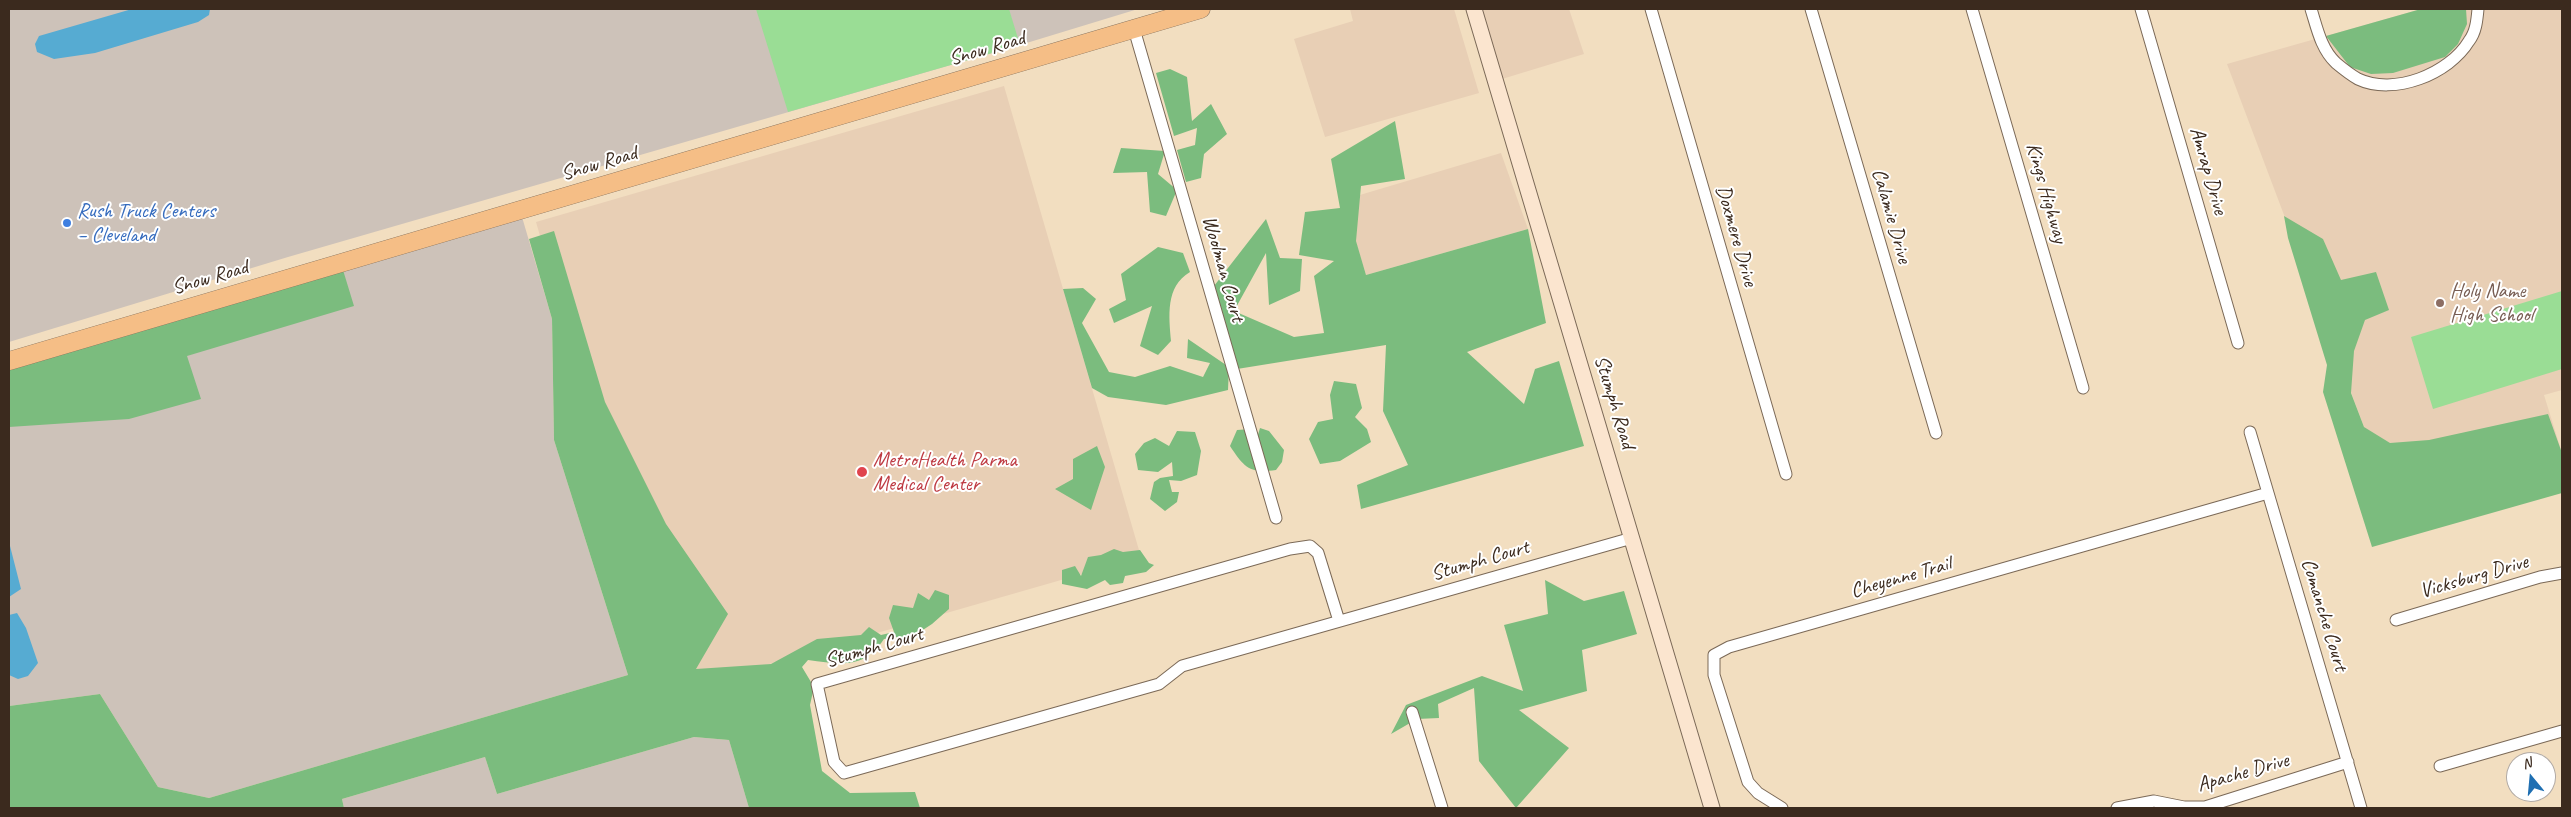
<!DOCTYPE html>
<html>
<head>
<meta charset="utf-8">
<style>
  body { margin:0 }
  #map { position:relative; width:2571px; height:817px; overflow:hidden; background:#f2dec0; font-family:Caveat,sans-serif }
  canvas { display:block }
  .frame { position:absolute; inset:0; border:10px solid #3b2a1e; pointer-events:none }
  .north { position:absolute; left:2506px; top:752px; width:50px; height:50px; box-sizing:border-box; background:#fff; border:1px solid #b1aaa5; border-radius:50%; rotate:343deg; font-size:14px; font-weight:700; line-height:20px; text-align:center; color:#3b2a1e }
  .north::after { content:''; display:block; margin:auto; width:18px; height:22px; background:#1f6fb2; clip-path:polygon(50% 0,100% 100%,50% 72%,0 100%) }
</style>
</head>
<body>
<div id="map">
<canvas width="2571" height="817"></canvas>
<div class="frame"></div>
<div class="north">N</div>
</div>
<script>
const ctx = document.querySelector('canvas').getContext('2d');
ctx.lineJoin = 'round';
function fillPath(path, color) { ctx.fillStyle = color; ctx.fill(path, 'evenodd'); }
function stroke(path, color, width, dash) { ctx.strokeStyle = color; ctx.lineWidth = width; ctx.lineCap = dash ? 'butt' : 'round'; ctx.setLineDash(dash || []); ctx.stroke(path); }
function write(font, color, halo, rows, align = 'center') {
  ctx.font = font + ' Caveat,sans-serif'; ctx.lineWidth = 4; ctx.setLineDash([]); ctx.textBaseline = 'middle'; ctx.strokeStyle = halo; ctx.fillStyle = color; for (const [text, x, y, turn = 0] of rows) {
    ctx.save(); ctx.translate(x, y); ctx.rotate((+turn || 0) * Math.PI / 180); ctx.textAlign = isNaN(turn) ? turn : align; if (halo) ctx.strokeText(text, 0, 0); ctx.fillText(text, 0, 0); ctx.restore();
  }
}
fillPath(new Path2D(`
  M 1350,9 L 1454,9 L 1479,93 L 1325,137 L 1294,39 L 1353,21 Z
  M 1481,9 L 1569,9 L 1584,54 L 1502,79 Z
  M 2421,9 L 2562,9 L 2562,390 L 2544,395 L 2562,453 L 2392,501 L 2227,64 Z
  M 1004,86 L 1141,557 L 672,692 L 536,222 Z
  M 1501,153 L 1528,229 L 1366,275 L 1343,200 Z`), '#e8cfb5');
fillPath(new Path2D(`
  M 9,9 L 1138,9 L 1020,45 L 288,257 L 9,342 Z
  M 522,217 L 552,319 L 554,440 L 628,675 L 209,798 L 158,787 L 100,694 L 9,706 L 9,370 Z
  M 694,737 L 729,740 L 749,808 L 344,808 L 342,799 L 485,757 L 497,794 Z`), '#cdc2b9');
fillPath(new Path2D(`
  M 756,9 L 1009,9 L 1020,45 L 788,112 Z
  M 2562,291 L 2562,369 L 2433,409 L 2411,337 Z`), '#9add95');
fillPath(new Path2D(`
  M 2421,9 L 2466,9 L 2467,24 L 2458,44 L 2445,57 L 2393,73 L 2371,74 L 2350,67 L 2326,36 Z
  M 1170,69 L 1187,77 L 1192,121 L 1211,104 L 1227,134 L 1204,154 L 1201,178 L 1186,182 L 1177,150 L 1195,145 L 1197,128 L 1174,136 L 1156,73 Z
  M 1395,121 L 1405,179 L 1361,186 L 1356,241 L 1366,275 L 1528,229 L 1546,323 L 1467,352 L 1524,404 L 1535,369 L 1559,361 L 1584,446 L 1361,509 L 1357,485 L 1408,465 L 1383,411 L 1386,345 L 1237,369 L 1214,286 L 1266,219 L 1280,258 L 1302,259 L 1300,291 L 1269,305 L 1266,253 L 1234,311 L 1294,337 L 1324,333 L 1314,276 L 1334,261 L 1299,255 L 1305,212 L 1340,208 L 1331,159 Z
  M 1121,148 L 1165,151 L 1158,174 L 1177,190 L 1166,216 L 1150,212 L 1147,172 L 1113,173 Z
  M 2284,216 L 2323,239 L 2341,280 L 2376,272 L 2389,310 L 2365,320 L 2354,351 L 2351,393 L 2364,427 L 2390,443 L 2429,440 L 2548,414 L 2562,453 L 2562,493 L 2372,547 L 2323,392 L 2327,365 L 2288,238 Z
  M 554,231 L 605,402 L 666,524 L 728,614 L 696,669 L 771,664 L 817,639 L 861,635 L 869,627 L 881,635 L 894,632 L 889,618 L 893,605 L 913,608 L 918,593 L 929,600 L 935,590 L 949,595 L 949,609 L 932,624 L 906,641 L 896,637 L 884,639 C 863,670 841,664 808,660 L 802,667 L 814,687 L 810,705 L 822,771 L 850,793 L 915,792 L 920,808 L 749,808 L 729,740 L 694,737 L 497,794 L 485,757 L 342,799 L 344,808 L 9,808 L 9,706 L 100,694 L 158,787 L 209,798 L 628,675 L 554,440 L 552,319 L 529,239 Z
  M 1158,247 L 1183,253 L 1190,272 C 1165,287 1169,316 1171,341 L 1158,355 L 1140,346 L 1152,306 L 1114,323 L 1109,309 L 1126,300 L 1121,274 Z
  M 343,270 L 354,306 L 187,356 L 201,399 L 129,419 L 9,427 L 9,370 Z
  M 1083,288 L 1096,299 L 1082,323 L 1109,372 L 1135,377 L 1170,366 L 1203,377 L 1210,363 L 1187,358 L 1188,339 L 1229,367 L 1228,390 L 1166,405 L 1108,397 L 1092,388 L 1063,289 Z
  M 1334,381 L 1356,384 L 1362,408 L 1355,417 L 1367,429 L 1371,442 L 1340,461 L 1320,464 L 1309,439 L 1318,422 L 1333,419 L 1330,395 Z
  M 1260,428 L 1269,431 L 1284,450 L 1282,462 L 1276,470 C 1249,474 1244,467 1230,446 L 1237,430 L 1251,429 L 1256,441 Z
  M 1177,431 L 1195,432 L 1201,451 L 1197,475 L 1181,481 L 1169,480 L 1172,492 L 1179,492 L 1177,502 L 1165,511 L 1150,499 L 1154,482 L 1160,478 L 1173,476 L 1172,462 L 1158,472 L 1138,470 L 1135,454 L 1144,443 L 1155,438 L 1169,446 Z
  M 1097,446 L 1105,467 L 1091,510 L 1055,489 L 1073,479 L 1073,459 Z
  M 1114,549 L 1123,552 L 1140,550 L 1149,563 L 1154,565 L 1146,572 L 1125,576 L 1123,583 L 1110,585 L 1105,580 L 1087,589 L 1062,584 L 1062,570 L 1075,566 L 1081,576 L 1088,557 L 1101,555 Z
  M 1545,580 L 1584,601 L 1624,591 L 1637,634 L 1582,650 L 1587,691 L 1519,710 L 1569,748 L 1516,808 L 1479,761 L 1474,688 L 1438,704 L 1439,718 L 1417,719 L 1391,734 L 1406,705 L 1482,676 L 1523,691 L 1504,625 L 1548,614 Z`), '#7bbc7e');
fillPath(new Path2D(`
  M 132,9 L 210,9 L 209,15 L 198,22 L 95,53 L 54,59 L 37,52 L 35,44 L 39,36 Z
  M 9,542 L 21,589 L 9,597 Z
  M 17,613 L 26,628 L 38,663 L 28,676 L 18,679 L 9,675 L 9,615 Z`), '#56abd2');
const minor = new Path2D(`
  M 1651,9 L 1786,474
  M 1811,9 L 1936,433
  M 1972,9 L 2083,388
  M 2141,9 L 2238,343
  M 2311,9 C 2317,28 2321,49 2336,63 C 2342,68 2351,75 2358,79 C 2394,96 2449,74 2469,41 C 2476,32 2477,20 2478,9
  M 1134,29 L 1276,518
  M 2250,432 L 2361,808
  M 2396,620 L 2540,577 L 2562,573
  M 1339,621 L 1318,553 L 1310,546 L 1290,549 L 817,684 L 834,762 L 844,773 L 1159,684 L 1182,666 L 1632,538
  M 1412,712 L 1442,808
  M 2440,766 L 2562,731
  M 1782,808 L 1758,793 L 1748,782 L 1714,675 L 1714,655 L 1729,647 L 2268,493
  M 2117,808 L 2154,801 L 2184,807 L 2205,807 L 2348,762`);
const secondary = new Path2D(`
  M 1474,9 L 1712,808`);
const primary = new Path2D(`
  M 9,361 L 1201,9`);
stroke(minor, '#7b6957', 13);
stroke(secondary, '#7b6957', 17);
stroke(primary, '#7b6957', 19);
stroke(minor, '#fff', 11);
stroke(secondary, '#fbe5cf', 15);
stroke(primary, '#f5be86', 18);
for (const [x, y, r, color] of [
  [67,223,5,"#3f7fe0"],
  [2440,303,5,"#8d6e63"],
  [862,472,6,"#e0444e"]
]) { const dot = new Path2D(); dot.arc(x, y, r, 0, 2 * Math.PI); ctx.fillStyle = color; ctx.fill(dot); stroke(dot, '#fff', 2); }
write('21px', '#3b2a1e', '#fff', [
  ["Snow Road",987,49,-16],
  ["Snow Road",599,164,-16],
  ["Amrap Drive",2208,171,74],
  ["Kings Highway",2046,193,74],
  ["Calamie Drive",1891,216,74],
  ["Doxmere Drive",1736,236,74],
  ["Woolman Court",1223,269,74],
  ["Snow Road",210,278,-16],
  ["Stumph Road",1614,402,73],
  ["Stumph Court",1480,561,-16],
  ["Vicksburg Drive",2474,577,-16],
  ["Cheyenne Trail",1901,578,-16],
  ["Comanche Court",2324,615,73],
  ["Stumph Court",874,648,-16],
  ["Apache Drive",2243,773,-16]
]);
write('21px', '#366cbe', '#fff', [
  ["Rush Truck Centers",77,211],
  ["– Cleveland",77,235]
], 'left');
write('21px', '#785e54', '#fff', [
  ["Holy Name",2450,291],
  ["High School",2450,315]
], 'left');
write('21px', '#be3a42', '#fff', [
  ["MetroHealth Parma",873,460],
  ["Medical Center",873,484]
], 'left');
</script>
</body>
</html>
